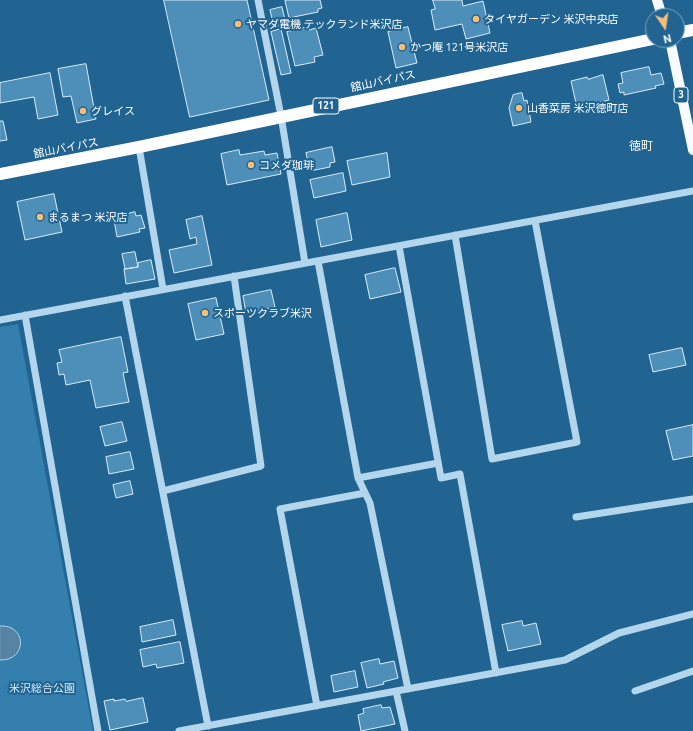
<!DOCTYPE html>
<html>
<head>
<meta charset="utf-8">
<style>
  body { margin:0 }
  #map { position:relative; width:693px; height:731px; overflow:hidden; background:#216492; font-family:Ubuntu,sans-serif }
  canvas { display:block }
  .north { position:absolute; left:645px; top:8px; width:40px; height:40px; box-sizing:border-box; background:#216492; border:1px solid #7aa2be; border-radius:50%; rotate:167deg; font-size:11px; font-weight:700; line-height:16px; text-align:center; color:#fff }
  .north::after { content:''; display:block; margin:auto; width:14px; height:18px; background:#f9be74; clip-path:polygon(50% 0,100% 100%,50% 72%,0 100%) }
</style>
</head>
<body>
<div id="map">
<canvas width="693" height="731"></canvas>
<div class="north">N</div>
</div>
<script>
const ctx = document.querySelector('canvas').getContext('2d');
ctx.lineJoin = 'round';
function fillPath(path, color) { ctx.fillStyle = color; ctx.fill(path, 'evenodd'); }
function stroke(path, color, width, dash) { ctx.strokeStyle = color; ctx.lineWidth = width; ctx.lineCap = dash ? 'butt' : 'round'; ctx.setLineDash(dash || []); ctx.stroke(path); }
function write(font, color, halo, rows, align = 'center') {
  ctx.font = font + ' Ubuntu,"Noto Sans JP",sans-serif'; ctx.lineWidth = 4; ctx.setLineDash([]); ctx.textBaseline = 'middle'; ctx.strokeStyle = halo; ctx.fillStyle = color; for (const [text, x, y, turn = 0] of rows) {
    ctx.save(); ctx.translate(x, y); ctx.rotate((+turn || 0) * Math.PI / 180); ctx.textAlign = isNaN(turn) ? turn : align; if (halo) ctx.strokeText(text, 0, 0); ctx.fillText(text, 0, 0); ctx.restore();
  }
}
fillPath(new Path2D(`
  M 18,324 L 93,731 L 0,731 L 0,327 Z`), '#357faf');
const water = new Path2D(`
  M 0,626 C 27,624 28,661 0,660 Z`);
fillPath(water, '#5784a3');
stroke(water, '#a6d3ee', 1);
const building = new Path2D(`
  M 164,0 L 247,0 L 269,100 L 190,117 Z
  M 288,0 L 320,0 L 322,8 L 318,9 L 318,12 L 289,18 L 285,1 Z
  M 433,0 L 462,0 L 463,6 L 483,1 L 490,33 L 466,39 L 462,24 L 435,30 L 431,10 L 435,9 Z
  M 282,7 L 286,24 L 274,27 L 270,10 Z
  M 308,27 L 309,30 L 316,28 L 323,55 L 314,57 L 315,62 L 295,66 L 287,32 Z
  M 408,27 L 417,63 L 396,68 L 388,32 Z
  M 281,29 L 291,73 L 281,75 L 271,32 Z
  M 86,64 L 96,119 L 77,123 L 71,96 L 63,97 L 58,69 Z
  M 649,67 L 651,75 L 661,73 L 664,84 L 655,86 L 656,88 L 624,95 L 624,92 L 620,93 L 618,84 L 623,83 L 621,73 Z
  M 50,73 L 58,115 L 38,119 L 34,97 L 0,103 L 0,83 Z
  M 603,75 L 609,100 L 577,108 L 571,81 L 587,77 L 588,79 Z
  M 522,93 L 524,101 L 527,100 L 531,122 L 513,126 L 509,108 L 513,95 Z
  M 0,121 L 3,121 L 7,140 L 0,141 Z
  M 332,147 L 335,162 L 330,163 L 330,167 L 310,171 L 306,153 Z
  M 239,150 L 240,155 L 264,151 L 265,155 L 277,153 L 281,174 L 227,185 L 221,154 Z
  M 387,153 L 390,177 L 352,185 L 347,161 Z
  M 343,173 L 346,191 L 314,198 L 310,180 Z
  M 54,194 L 62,232 L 25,240 L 17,202 Z
  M 135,212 L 136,216 L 141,215 L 145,228 L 139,229 L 140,232 L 117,237 L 114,220 L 117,219 L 117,217 Z
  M 347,213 L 352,240 L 321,247 L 316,220 Z
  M 202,216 L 212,265 L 174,273 L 169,250 L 197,244 L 196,237 L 190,239 L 186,220 Z
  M 135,252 L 138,267 L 125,269 L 122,254 Z
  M 151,260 L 155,279 L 126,284 L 124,269 L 138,267 L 138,263 Z
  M 395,268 L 401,292 L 370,299 L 365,275 Z
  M 271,290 L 275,307 L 246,313 L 243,296 Z
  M 216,298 L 224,334 L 196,340 L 188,304 Z
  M 121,337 L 128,372 L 123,373 L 129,402 L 96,408 L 90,380 L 66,385 L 64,374 L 59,375 L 57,363 L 62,362 L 59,350 Z
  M 682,348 L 686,365 L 653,372 L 649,355 Z
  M 122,422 L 127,441 L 105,446 L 100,427 Z
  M 693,425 L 693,456 L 673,460 L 666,431 Z
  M 130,452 L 134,469 L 109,474 L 106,457 Z
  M 130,481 L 133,494 L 116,498 L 113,485 Z
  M 173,620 L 176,635 L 142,642 L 140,627 Z
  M 522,621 L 523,626 L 536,623 L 541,644 L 508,651 L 502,625 Z
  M 180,642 L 184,663 L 157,668 L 156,664 L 143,667 L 140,650 Z
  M 379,659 L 380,664 L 394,661 L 398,678 L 383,682 L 384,684 L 367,688 L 361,663 Z
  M 355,671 L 358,687 L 334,692 L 331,676 Z
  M 143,698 L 148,722 L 110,730 L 104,701 L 114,699 L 114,701 L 125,699 L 126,701 Z
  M 381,705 L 382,708 L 390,707 L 395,724 L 361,731 L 358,715 L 364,713 L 363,709 Z`);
fillPath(building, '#4e8fba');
stroke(building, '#d8ecf9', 1);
stroke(new Path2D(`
  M 258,0 L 281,116 L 305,263
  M 139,147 L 163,289
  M 455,235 L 492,459 L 577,442 L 535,221
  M 399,246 L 441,478 L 460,474 L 496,673
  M 318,261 L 358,478 L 370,503 L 408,689
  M 125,296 L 208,726
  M 25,315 L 98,731
  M 0,320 L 693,191
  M 358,478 L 438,463
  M 163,491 L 261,466 L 234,276
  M 576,517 L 693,499
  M 396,691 L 405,731
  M 635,691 L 693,671
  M 317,706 L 280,509 L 365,493
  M 179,731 L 565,660 L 619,633 L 693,614`), '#b3d6ed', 7);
stroke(new Path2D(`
  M 657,0 L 662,16
  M 670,40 L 693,150`), '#f9fcff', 10);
stroke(new Path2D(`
  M 677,33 L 693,30
  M 0,174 L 139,147 L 653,39`), '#fff', 12);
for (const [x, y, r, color] of [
  [476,19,4,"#f9be74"],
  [238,24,4,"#f9be74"],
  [402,47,4,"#f9be74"],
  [519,108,4,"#f9be74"],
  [83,111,4,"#f9be74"],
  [251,165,4,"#f9be74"],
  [40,217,4,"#f9be74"],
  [205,313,4,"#f9be74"]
]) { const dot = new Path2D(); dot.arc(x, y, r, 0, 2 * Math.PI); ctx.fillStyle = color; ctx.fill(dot); stroke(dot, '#216492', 1.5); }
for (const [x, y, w] of [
  [681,95,14],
  [326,106,26]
]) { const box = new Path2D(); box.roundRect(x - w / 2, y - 8, w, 16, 3); ctx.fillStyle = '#216492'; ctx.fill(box); stroke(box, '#fff', 1); }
write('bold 10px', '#fff', null, [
  ["3",681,95],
  ["121",326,106]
]);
write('11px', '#fff', '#216492', [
  ["タイヤガーデン 米沢中央店",484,19],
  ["ヤマダ電機 テックランド米沢店",246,24],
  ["かつ庵 121号米沢店",410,47],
  ["山香菜房 米沢徳町店",527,108],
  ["グレイス",91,111],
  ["コメダ珈琲",259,165],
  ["まるまつ 米沢店",48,217],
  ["スポーツクラブ米沢",213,313]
], 'left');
write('11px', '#fff', '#216492', [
  ["舘山バイパス",383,81,-12],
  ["舘山バイパス",66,148,-11]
]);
write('11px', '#d8ecf9', '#216492', [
  ["米沢総合公園",42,688]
]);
write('12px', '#fff', '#216492', [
  ["徳町",641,146]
]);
</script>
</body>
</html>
